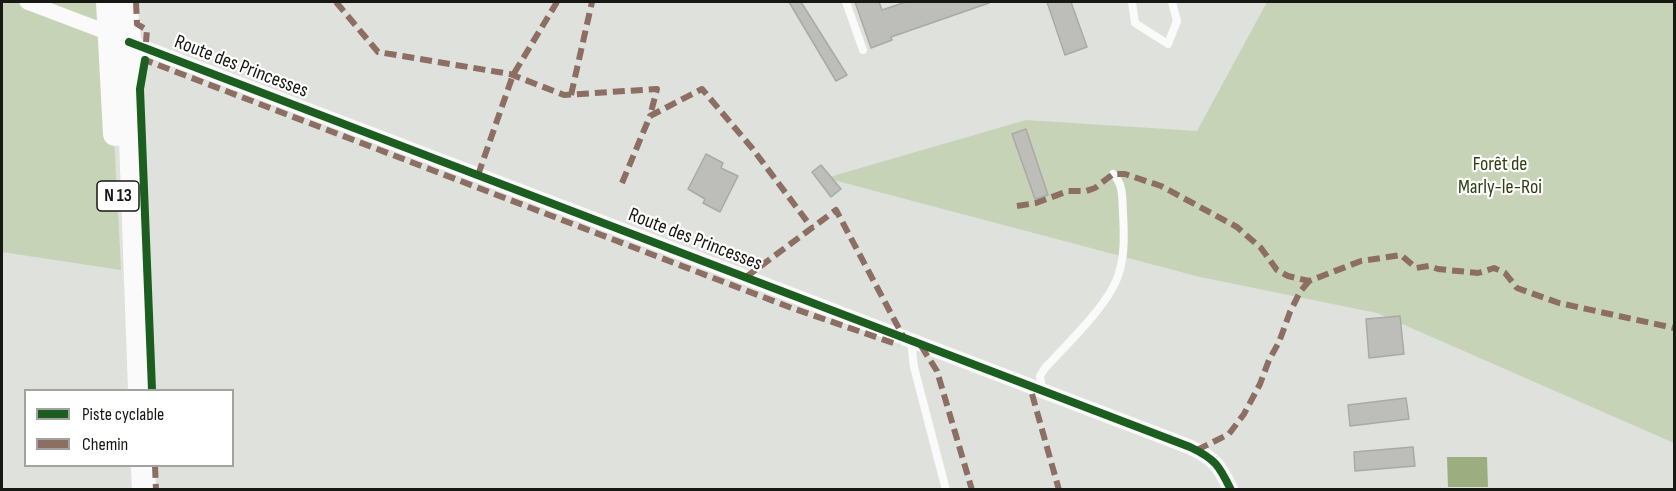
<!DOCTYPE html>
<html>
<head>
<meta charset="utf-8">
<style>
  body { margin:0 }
  #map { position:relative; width:1676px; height:491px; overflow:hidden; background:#dfe1dc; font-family:"Sofia Sans Condensed",sans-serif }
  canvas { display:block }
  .frame { position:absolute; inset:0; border:3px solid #161814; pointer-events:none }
  .legend { position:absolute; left:24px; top:389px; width:210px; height:78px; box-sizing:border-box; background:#fff; border:2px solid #a2a3a1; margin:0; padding:8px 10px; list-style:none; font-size:18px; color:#161814 }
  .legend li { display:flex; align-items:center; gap:12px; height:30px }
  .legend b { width:30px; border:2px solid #a2a3a1 }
</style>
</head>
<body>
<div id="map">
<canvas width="1676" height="491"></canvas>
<div class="frame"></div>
<ul class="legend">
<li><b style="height:8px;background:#1b5e20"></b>Piste cyclable</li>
<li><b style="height:8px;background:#8d6e63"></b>Chemin</li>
</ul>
</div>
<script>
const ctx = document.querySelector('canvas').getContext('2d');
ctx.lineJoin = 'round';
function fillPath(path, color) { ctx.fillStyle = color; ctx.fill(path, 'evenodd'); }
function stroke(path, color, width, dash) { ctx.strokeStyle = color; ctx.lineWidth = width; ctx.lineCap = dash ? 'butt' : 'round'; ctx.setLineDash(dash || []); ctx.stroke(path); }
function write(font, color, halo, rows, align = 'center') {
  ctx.font = font + ' "Sofia Sans Condensed",sans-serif'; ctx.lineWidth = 4.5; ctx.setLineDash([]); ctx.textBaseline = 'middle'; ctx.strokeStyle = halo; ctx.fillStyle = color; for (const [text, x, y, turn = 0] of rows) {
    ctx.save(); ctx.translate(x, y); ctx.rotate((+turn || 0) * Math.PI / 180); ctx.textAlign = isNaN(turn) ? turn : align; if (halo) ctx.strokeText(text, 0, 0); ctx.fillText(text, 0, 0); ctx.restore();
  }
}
fillPath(new Path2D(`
  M 2,2 L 107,2 L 121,270 L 2,252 Z
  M 1267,2 L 1674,2 L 1674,443 L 1377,313 L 1200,277 L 826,178 L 1026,120 L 1197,131 Z`), '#c7d3b6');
fillPath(new Path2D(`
  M 1447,457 L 1487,457 L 1488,487 L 1448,487 Z`), '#9cad80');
const building = new Path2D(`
  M 789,2 L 801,2 L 847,75 L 836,81 Z
  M 855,2 L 879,2 L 882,10 L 906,2 L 988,2 L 989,3 L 891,37 L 892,40 L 871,48 Z
  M 1047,2 L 1071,2 L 1087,47 L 1065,55 Z
  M 1026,129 L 1048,195 L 1035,199 L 1012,134 Z
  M 706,154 L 723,163 L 721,168 L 738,176 L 720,212 L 703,203 L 705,199 L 688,189 Z
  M 821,165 L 841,189 L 831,197 L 812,172 Z
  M 1400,316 L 1404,354 L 1369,358 L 1366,319 Z
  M 1406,398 L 1409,419 L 1350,426 L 1348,405 Z
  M 1413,447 L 1415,466 L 1355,471 L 1354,452 Z`);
fillPath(building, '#bdbeba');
stroke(building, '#a9aaa6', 1.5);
stroke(new Path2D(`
  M 846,2 L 863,50
  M 1132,2 L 1135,23 L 1168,44 L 1177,21 L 1172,2
  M 911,341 L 914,367 L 946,490
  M 1042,390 L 1040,376 L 1045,368 C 1067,344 1110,304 1119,273 C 1125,254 1124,233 1123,213 C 1122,200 1124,184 1113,174`), '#fafafa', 8);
stroke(new Path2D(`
  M 27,2 L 109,33
  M 129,42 L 1190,447 C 1215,459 1219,465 1231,490`), '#fafafa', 15);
stroke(new Path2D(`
  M 108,2 L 115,134
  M 125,2 L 132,66 L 130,110 L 140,390
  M 143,466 L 144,490`), '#fafafa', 24);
stroke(new Path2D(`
  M 136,2 L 137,24 L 147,30 L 146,42
  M 336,2 L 378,52 L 510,74 L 564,95 L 657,89 L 650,116
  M 145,64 L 145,60 L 789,307 L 899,345
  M 571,95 L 592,2
  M 478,175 L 513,75 L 557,2
  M 622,183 L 650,116 L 702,89 L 752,148 L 812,228
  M 1017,206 L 1036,203 L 1068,191 L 1086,191 L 1095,188 L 1113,174 L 1125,174 L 1161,186 L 1237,227 L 1261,248 L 1277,270 L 1288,276 L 1309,281 L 1361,261 L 1401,255 L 1416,268 L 1429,266 L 1438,269 L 1478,273 L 1494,268 L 1505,273 L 1517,288 L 1559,303 L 1674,328
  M 746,277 L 836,210 L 904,338
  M 921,346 L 937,371 L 972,490
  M 1032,394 L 1059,490
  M 1197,450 L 1229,434 L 1244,414 L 1260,384 L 1269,360 L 1279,342 L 1290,312 L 1300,292 L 1309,281
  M 155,466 L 156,490`), '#8d6e63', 6, [12, 6]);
stroke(new Path2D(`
  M 129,42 L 1190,447 C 1215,459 1219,465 1231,490
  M 145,60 L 140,89 L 152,390`), '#1b5e20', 8);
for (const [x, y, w] of [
  [118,196,42]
]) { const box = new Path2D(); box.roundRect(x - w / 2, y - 15, w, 30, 4.5); ctx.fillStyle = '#fff'; ctx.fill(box); stroke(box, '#161814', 1.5); }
write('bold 18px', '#161814', null, [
  ["N 13",118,196]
]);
write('20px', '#161814', '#fff', [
  ["Route des Princesses",241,67,21],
  ["Route des Princesses",695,240,21]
]);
write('20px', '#2f3f10', '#fff', [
  ["Forêt de",1500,165],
  ["Marly-le-Roi",1500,188]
]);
</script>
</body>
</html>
